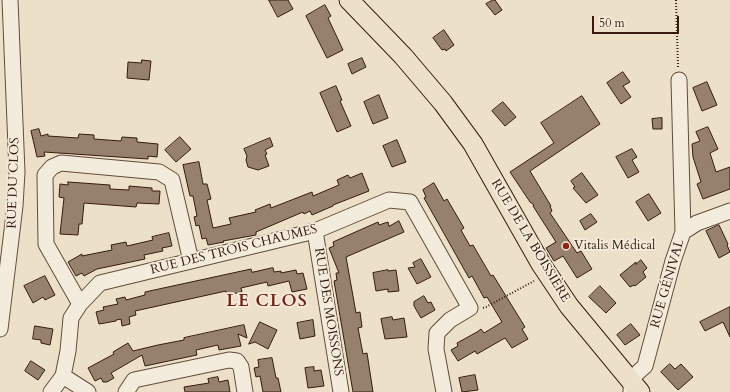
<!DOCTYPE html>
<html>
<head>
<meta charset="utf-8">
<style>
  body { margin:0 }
  #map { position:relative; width:730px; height:392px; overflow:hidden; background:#ede0c8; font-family:Cardo,serif }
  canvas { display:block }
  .scale { position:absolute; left:592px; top:16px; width:87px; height:18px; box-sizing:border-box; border:2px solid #371b0e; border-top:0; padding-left:5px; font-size:12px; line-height:14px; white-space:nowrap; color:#371b0e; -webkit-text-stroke:3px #f3ebdb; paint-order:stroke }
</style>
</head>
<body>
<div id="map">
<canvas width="730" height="392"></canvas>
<div class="scale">50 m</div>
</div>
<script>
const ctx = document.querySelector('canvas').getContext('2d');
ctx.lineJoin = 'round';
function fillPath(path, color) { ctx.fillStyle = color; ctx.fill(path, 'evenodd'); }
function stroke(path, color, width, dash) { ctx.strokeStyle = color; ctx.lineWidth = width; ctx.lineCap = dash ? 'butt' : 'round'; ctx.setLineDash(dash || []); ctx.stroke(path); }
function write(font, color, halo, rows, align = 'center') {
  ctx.font = font + ' Cardo,serif'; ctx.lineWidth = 3.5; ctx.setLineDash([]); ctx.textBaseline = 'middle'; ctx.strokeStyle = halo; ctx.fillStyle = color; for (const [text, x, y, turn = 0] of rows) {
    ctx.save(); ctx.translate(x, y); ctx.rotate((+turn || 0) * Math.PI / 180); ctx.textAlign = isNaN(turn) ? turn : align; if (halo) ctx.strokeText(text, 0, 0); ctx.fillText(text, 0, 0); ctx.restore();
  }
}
const building = new Path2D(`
  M 269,0 L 288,0 L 293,9 L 278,17 Z
  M 493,0 L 495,0 L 502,10 L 495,15 L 486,4 Z
  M 325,5 L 331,16 L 328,18 L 343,50 L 327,58 L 306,16 Z
  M 444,30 L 454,45 L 446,51 L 445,49 L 442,50 L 433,38 Z
  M 362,58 L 366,67 L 352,74 L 348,64 Z
  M 142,60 L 151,61 L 149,80 L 127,78 L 128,62 L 141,63 Z
  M 623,72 L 630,82 L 623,86 L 631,97 L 621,104 L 607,83 Z
  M 707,82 L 717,105 L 702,111 L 693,88 Z
  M 336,86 L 342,100 L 340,101 L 351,126 L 337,132 L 320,93 Z
  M 379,95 L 388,118 L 373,124 L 364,102 Z
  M 582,96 L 600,124 L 530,171 L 551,206 L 550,206 L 552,211 L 550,213 L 577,253 L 581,251 L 592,269 L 577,278 L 563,256 L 554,261 L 546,248 L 556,242 L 533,206 L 534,205 L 530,202 L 510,172 L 554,143 L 541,123 Z
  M 503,102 L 516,117 L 505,126 L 492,111 Z
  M 662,118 L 662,129 L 653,129 L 652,119 Z
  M 708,127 L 718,149 L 710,153 L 716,172 L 730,167 L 730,189 L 703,199 L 697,184 L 701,182 L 693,157 L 692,144 L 700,141 L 696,132 Z
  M 39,129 L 41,136 L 48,134 L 48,136 L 78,138 L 79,134 L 94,135 L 94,139 L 121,141 L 122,137 L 137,138 L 137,142 L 158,144 L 157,157 L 148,156 L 148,159 L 44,152 L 45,156 L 37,157 L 31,131 Z
  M 180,137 L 191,149 L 176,162 L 165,150 Z
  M 270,138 L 273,146 L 265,150 L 267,154 L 265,155 L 269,166 L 258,170 L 248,167 L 246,160 L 247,156 L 244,149 Z
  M 397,140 L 406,162 L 392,167 L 383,146 Z
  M 632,149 L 637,157 L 632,160 L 639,172 L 628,178 L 616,157 Z
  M 199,162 L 203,184 L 207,184 L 211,199 L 207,200 L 213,228 L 231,224 L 229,218 L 256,212 L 255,210 L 270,204 L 271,208 L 312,192 L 313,196 L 339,185 L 337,180 L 348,175 L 350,178 L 362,173 L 369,191 L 333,205 L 333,206 L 312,215 L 310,211 L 304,214 L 303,212 L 256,232 L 256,235 L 223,241 L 224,242 L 208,245 L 206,238 L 202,239 L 199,225 L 196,226 L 194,217 L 197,216 L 193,196 L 190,196 L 183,165 Z
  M 582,173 L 598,195 L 586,203 L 573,188 L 575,187 L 571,181 Z
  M 68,182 L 110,185 L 110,189 L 129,190 L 129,186 L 152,188 L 152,191 L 160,191 L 159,204 L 137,203 L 136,207 L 84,203 L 82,224 L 79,224 L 78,235 L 60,234 L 64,198 L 59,197 L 60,184 L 68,185 Z
  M 434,183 L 444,201 L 447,199 L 464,228 L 461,230 L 470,246 L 473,245 L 491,276 L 493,275 L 525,327 L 522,329 L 528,339 L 512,348 L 505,338 L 477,354 L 475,351 L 458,361 L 451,350 L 458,346 L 457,343 L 477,332 L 481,329 L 484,333 L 502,322 L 487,297 L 484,298 L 472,276 L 469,278 L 424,198 L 426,197 L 423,190 Z
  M 649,194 L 661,213 L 648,221 L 636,202 Z
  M 591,214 L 597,222 L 585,230 L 580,221 Z
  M 399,221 L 404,232 L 346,257 L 356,313 L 360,312 L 362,327 L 358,328 L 363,354 L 367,353 L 373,392 L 353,392 L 334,281 L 337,280 L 336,273 L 339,273 L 329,248 L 334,246 L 333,242 L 378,222 L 379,225 L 388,222 L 389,226 Z
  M 719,225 L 728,244 L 727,245 L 730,252 L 719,258 L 706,231 Z
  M 169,233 L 172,246 L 162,248 L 163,251 L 144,255 L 145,259 L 97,269 L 84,276 L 82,273 L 76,276 L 68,262 L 82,254 L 82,256 L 112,250 L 111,245 L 126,242 L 127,246 L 153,240 L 152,237 Z
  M 421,259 L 431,277 L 417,284 L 408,268 L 415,267 L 413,263 Z
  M 641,260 L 647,268 L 643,272 L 646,277 L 635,286 L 634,285 L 630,287 L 620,275 L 636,262 L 636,264 Z
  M 273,268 L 274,272 L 281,271 L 281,273 L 296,270 L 297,274 L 303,273 L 307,289 L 292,292 L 289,281 L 268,286 L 267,282 L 241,288 L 242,292 L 226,295 L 226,291 L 135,311 L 136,315 L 129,317 L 130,324 L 122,326 L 121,319 L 116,320 L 116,321 L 99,324 L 96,312 L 104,310 L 103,307 L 118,304 L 116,299 L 125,297 L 126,300 L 145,295 L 145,292 L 251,269 L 252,272 Z
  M 388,270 L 388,271 L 396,270 L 399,291 L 388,292 L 388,289 L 376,291 L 373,273 Z
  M 45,276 L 55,295 L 45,300 L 43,297 L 33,303 L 24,286 Z
  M 600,286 L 616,303 L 606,313 L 589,297 Z
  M 424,296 L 428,303 L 431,302 L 435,310 L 421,318 L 414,306 L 414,302 Z
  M 730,307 L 730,337 L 723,322 L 705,331 L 700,322 Z
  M 392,317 L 393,320 L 404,318 L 407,337 L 385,339 L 381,319 Z
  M 313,320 L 315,336 L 300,339 L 297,323 Z
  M 260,322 L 277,330 L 268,349 L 255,342 L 249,344 Z
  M 631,324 L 640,335 L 625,345 L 617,335 Z
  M 244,325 L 247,338 L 238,334 L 241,346 L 219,350 L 218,345 L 196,350 L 197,355 L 145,366 L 142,355 L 111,373 L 114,378 L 107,382 L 103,382 L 101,378 L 95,381 L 88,368 L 114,354 L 113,352 L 128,343 L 133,351 L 158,345 L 184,340 L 184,338 Z
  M 35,326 L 53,329 L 50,345 L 41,343 L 41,340 L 33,339 Z
  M 272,358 L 276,378 L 278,378 L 281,392 L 263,392 L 260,376 L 256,377 L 254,368 L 259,367 L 258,360 Z
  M 31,361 L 45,370 L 38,380 L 25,371 Z
  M 670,364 L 675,369 L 681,364 L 693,377 L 678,390 L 661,372 Z
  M 314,367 L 314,371 L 321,370 L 324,386 L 308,388 L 305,368 Z
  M 475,375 L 478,390 L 462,392 L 459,378 Z
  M 218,377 L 219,382 L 228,380 L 230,392 L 185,392 L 184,387 L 209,383 L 208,379 Z`);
fillPath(building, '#96816f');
stroke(building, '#371b0e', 1);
const minor = new Path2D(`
  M 679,80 L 683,232
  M 315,231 L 341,392
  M 80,304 L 46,244 L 45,175 L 52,167 L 61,163 L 159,172 L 172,180 L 191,261
  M 0,329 L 15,206 L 17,172 L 10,0
  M 63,376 L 88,392
  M 51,392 L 63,376 L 68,351 L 71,318 L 80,304 L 100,283 L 315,231 L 389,200 L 410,202 L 470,308 L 450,320 L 437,333 L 436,349 L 444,392
  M 126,392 L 134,380 L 229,360 L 237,361 L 241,367 L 245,392
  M 631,392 C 631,377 634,376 645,366 L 673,261 L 683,232 L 697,223 L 730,211`);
const major = new Path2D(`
  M 349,0 L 403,56 L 443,103 L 473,144 L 541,264 L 569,306 L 640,392`);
stroke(minor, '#644c3c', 17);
stroke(major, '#371b0e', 21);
stroke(new Path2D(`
  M 676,0 L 678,67
  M 483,308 L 486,307 L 534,281`), '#371b0e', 2, [1, 2]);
stroke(minor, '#f3ebdb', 15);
stroke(major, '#ede0c8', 19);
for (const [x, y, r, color] of [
  [566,246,4,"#8f2418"]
]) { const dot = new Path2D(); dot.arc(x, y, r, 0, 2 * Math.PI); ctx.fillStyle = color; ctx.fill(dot); stroke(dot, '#f3ebdb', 1.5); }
write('13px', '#371b0e', '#f3ebdb', [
  ["RUE DU CLOS",14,183,-88],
  ["RUE DE LA BOISSIÈRE",530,241,59],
  ["RUE DES TROIS CHAUMES",234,250,-14],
  ["RUE GÉNIVAL",668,284,-74],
  ["RUE DES MOISSONS",328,312,81]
]);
write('13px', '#371b0e', '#f3ebdb', [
  ["Vitalis Médical",574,246]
], 'left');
ctx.letterSpacing = '1px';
write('bold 17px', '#7a1f14', '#f3ebdb', [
  ["LE CLOS",267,302]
]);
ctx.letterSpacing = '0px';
</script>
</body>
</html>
